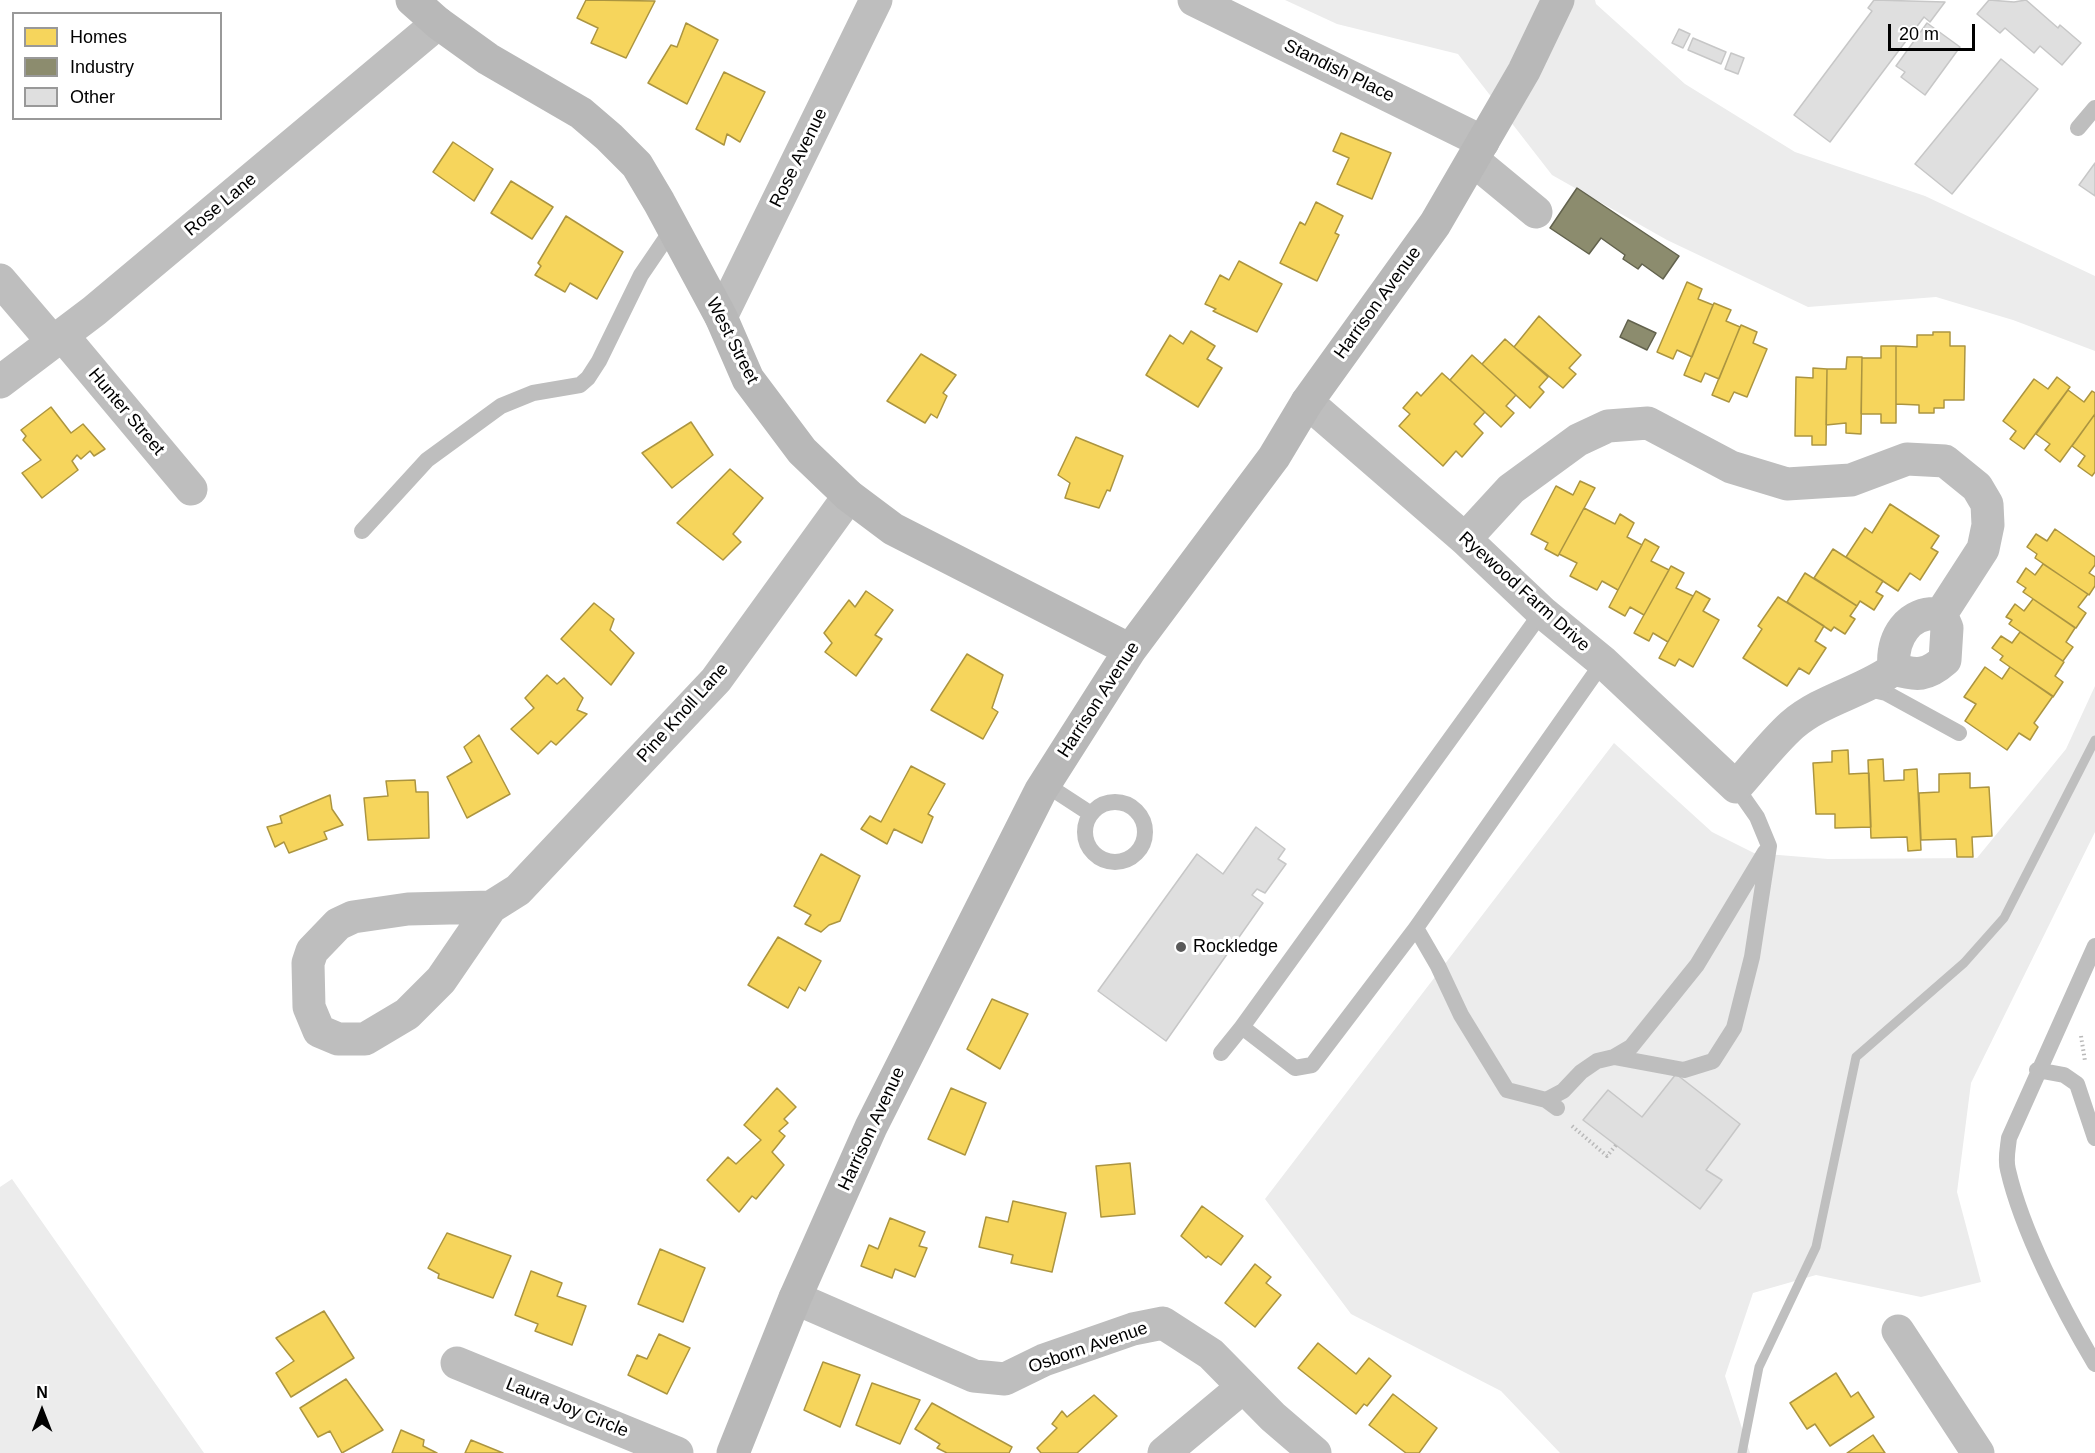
<!DOCTYPE html>
<html>
<head>
<meta charset="utf-8">
<style>
  body { margin:0 }
  #map { position:relative; width:2095px; height:1453px; overflow:hidden; background:#fff; font-family:Helvetica,sans-serif }
  canvas { display:block }
  .legend { position:absolute; left:12px; top:12px; width:210px; height:108px; box-sizing:border-box; background:#fff; border:2px solid #999; margin:0; padding:8px 10px; list-style:none; font-size:18px; color:#000 }
  .legend li { display:flex; align-items:center; gap:12px; height:30px }
  .legend b { width:30px; border:2px solid #999 }
  .north { position:absolute; left:12px; top:1381px; width:60px; height:60px; -webkit-text-stroke:4px #fff; paint-order:stroke; rotate:0deg; font-size:16px; font-weight:700; line-height:24px; text-align:center; color:#000 }
  .north::after { content:''; display:block; margin:auto; width:21px; height:27px; background:#000; clip-path:polygon(50% 0,100% 100%,50% 72%,0 100%) }
  .scale { position:absolute; left:1888px; top:24px; width:87px; height:27px; box-sizing:border-box; border:3px solid #000; border-top:0; padding-left:8px; font-size:18px; line-height:21px; white-space:nowrap; color:#000; -webkit-text-stroke:4px #fff; paint-order:stroke }
</style>
</head>
<body>
<div id="map">
<canvas width="2095" height="1453"></canvas>
<ul class="legend">
<li><b style="height:16px;background:#f6d55c"></b>Homes</li>
<li><b style="height:16px;background:#8c8c6e"></b>Industry</li>
<li><b style="height:16px;background:#dfdfdf"></b>Other</li>
</ul>
<div class="north">N</div>
<div class="scale">20 m</div>
</div>
<script>
const ctx = document.querySelector('canvas').getContext('2d');
ctx.lineJoin = 'round';
function fillPath(path, color) { ctx.fillStyle = color; ctx.fill(path, 'evenodd'); }
function stroke(path, color, width, dash) { ctx.strokeStyle = color; ctx.lineWidth = width; ctx.lineCap = dash ? 'butt' : 'round'; ctx.setLineDash(dash || []); ctx.stroke(path); }
function write(font, color, halo, rows, align = 'center') {
  ctx.font = font + ' Helvetica,sans-serif'; ctx.lineWidth = 6; ctx.setLineDash([]); ctx.textBaseline = 'middle'; ctx.strokeStyle = halo; ctx.fillStyle = color; for (const [text, x, y, turn = 0] of rows) {
    ctx.save(); ctx.translate(x, y); ctx.rotate((+turn || 0) * Math.PI / 180); ctx.textAlign = isNaN(turn) ? turn : align; if (halo) ctx.strokeText(text, 0, 0); ctx.fillText(text, 0, 0); ctx.restore();
  }
}
fillPath(new Path2D(`
  M 1285,0 L 1595,0 L 1596,4 L 1685,84 L 1795,152 L 1925,196 L 2095,276 L 2095,351 L 2013,320 L 1936,297 L 1808,307 L 1667,240 L 1552,175 L 1458,54 L 1337,24 Z
  M 2095,686 L 2095,832 L 1971,1083 L 1957,1192 L 1981,1282 L 1921,1297 L 1816,1275 L 1753,1293 L 1725,1376 L 1750,1453 L 1560,1453 L 1501,1391 L 1351,1314 L 1265,1199 L 1614,743 L 1712,832 L 1754,853 L 1828,859 L 1977,858 L 2066,749 Z
  M 12,1179 L 204,1453 L 0,1453 L 0,1187 Z`), '#ececec');
const homes = new Path2D(`
  M 586,0 L 655,1 L 626,58 L 591,43 L 598,28 L 577,18 Z
  M 686,23 L 718,40 L 687,104 L 648,83 L 671,45 L 677,47 Z
  M 724,72 L 765,92 L 740,142 L 727,134 L 724,145 L 696,129 Z
  M 1341,133 L 1391,153 L 1372,199 L 1337,184 L 1349,158 L 1333,151 Z
  M 453,142 L 493,169 L 474,201 L 433,172 Z
  M 511,181 L 553,207 L 532,239 L 491,213 Z
  M 1316,202 L 1343,216 L 1335,233 L 1339,235 L 1317,281 L 1280,263 L 1300,222 L 1305,225 Z
  M 566,216 L 623,252 L 597,299 L 570,283 L 565,292 L 535,275 L 541,266 L 538,263 Z
  M 1239,261 L 1282,284 L 1257,332 L 1213,311 L 1216,309 L 1205,304 L 1220,275 L 1229,280 Z
  M 1687,282 L 1702,289 L 1698,299 L 1713,305 L 1692,357 L 1677,350 L 1673,359 L 1657,352 Z
  M 1714,303 L 1731,310 L 1726,321 L 1740,327 L 1719,379 L 1705,373 L 1701,382 L 1684,375 Z
  M 1539,316 L 1581,355 L 1569,368 L 1576,374 L 1563,388 L 1514,347 Z
  M 1741,325 L 1757,332 L 1753,343 L 1767,349 L 1747,397 L 1734,392 L 1729,402 L 1712,395 Z
  M 1191,331 L 1215,346 L 1207,359 L 1222,368 L 1198,407 L 1146,375 L 1170,335 L 1183,344 Z
  M 1933,332 L 1950,332 L 1950,346 L 1965,346 L 1964,400 L 1944,400 L 1944,408 L 1934,408 L 1934,413 L 1919,413 L 1919,405 L 1896,404 L 1896,346 L 1917,347 L 1917,335 L 1933,335 Z
  M 1505,339 L 1548,377 L 1539,387 L 1544,392 L 1530,408 L 1482,364 Z
  M 1881,346 L 1896,346 L 1896,423 L 1881,423 L 1881,414 L 1861,414 L 1862,358 L 1881,358 Z
  M 921,354 L 956,375 L 943,393 L 947,396 L 937,418 L 931,414 L 925,423 L 887,401 Z
  M 1472,355 L 1516,395 L 1506,406 L 1514,413 L 1501,427 L 1450,380 Z
  M 1847,357 L 1862,357 L 1861,434 L 1846,433 L 1846,423 L 1826,425 L 1827,369 L 1846,369 Z
  M 1813,368 L 1827,369 L 1826,445 L 1812,445 L 1812,436 L 1795,436 L 1796,377 L 1813,378 Z
  M 1442,373 L 1485,412 L 1474,424 L 1483,433 L 1462,457 L 1456,451 L 1443,466 L 1399,426 L 1410,414 L 1403,408 L 1417,392 L 1421,396 Z
  M 2057,377 L 2070,387 L 2024,449 L 2010,439 L 2016,431 L 2003,421 L 2034,379 L 2048,389 Z
  M 2068,390 L 2084,402 L 2092,391 L 2095,393 L 2095,414 L 2060,462 L 2045,450 L 2050,444 L 2036,434 Z
  M 51,407 L 71,433 L 83,424 L 105,449 L 94,456 L 90,451 L 81,459 L 77,455 L 72,461 L 78,470 L 42,498 L 22,473 L 41,460 L 23,440 L 26,436 L 21,430 Z
  M 2095,414 L 2095,472 L 2092,476 L 2078,466 L 2085,456 L 2072,446 Z
  M 691,422 L 713,455 L 672,488 L 642,453 Z
  M 1076,437 L 1123,456 L 1110,491 L 1107,490 L 1099,508 L 1065,498 L 1070,483 L 1058,475 Z
  M 730,469 L 763,498 L 733,534 L 741,542 L 723,560 L 677,523 Z
  M 1580,481 L 1595,488 L 1558,556 L 1545,549 L 1548,543 L 1531,534 L 1556,486 L 1573,495 Z
  M 1890,504 L 1939,536 L 1931,548 L 1938,552 L 1920,580 L 1910,573 L 1898,591 L 1846,557 L 1865,528 L 1872,533 Z
  M 1584,508 L 1615,524 L 1620,514 L 1634,523 L 1627,537 L 1642,545 L 1618,590 L 1602,581 L 1597,590 L 1570,576 L 1577,563 L 1559,554 Z
  M 2055,529 L 2095,557 L 2095,565 L 2089,573 L 2095,577 L 2095,586 L 2089,595 L 2035,558 L 2037,554 L 2027,547 L 2036,534 L 2047,541 Z
  M 1645,539 L 1659,547 L 1651,561 L 1669,570 L 1644,615 L 1630,607 L 1625,616 L 1609,607 Z
  M 1833,549 L 1883,581 L 1876,592 L 1883,596 L 1874,610 L 1860,601 L 1857,606 L 1814,578 Z
  M 2043,564 L 2088,594 L 2078,607 L 2086,613 L 2076,628 L 2023,592 L 2026,588 L 2017,582 L 2026,568 L 2035,575 Z
  M 1671,566 L 1684,573 L 1676,588 L 1693,596 L 1668,642 L 1653,633 L 1649,641 L 1634,633 Z
  M 1805,573 L 1857,606 L 1850,616 L 1855,619 L 1845,634 L 1834,627 L 1831,631 L 1787,602 Z
  M 866,591 L 893,610 L 875,635 L 882,639 L 856,676 L 825,652 L 832,643 L 824,633 L 849,600 L 855,607 Z
  M 1696,591 L 1710,599 L 1703,611 L 1719,620 L 1693,667 L 1679,659 L 1675,666 L 1659,658 Z
  M 1778,597 L 1824,626 L 1815,641 L 1826,648 L 1809,674 L 1799,668 L 1787,686 L 1743,658 L 1762,629 L 1758,626 Z
  M 2033,599 L 2075,628 L 2066,642 L 2073,647 L 2063,661 L 2009,624 L 2012,620 L 2006,617 L 2015,604 L 2024,611 Z
  M 594,603 L 614,619 L 610,630 L 634,653 L 611,685 L 561,639 Z
  M 2020,632 L 2064,662 L 2055,676 L 2063,682 L 2053,697 L 2000,660 L 2003,656 L 1992,648 L 2001,636 L 2012,643 Z
  M 967,654 L 1003,675 L 992,708 L 998,712 L 983,739 L 931,710 Z
  M 1985,667 L 2002,679 L 2010,667 L 2053,696 L 2034,723 L 2038,727 L 2030,740 L 2019,733 L 2007,750 L 1965,721 L 1976,704 L 1964,697 Z
  M 547,675 L 557,684 L 564,678 L 583,698 L 577,710 L 587,714 L 556,745 L 551,741 L 538,754 L 511,729 L 534,708 L 525,698 Z
  M 479,735 L 510,794 L 467,818 L 447,777 L 472,762 L 464,747 Z
  M 1848,750 L 1849,774 L 1869,773 L 1871,827 L 1835,828 L 1835,814 L 1816,814 L 1813,763 L 1832,762 L 1832,751 Z
  M 1883,759 L 1884,781 L 1904,780 L 1904,770 L 1917,769 L 1921,850 L 1908,851 L 1907,837 L 1871,838 L 1868,760 Z
  M 911,766 L 945,784 L 928,814 L 933,817 L 922,843 L 894,829 L 887,844 L 861,829 L 870,816 L 881,822 Z
  M 1970,773 L 1970,788 L 1989,787 L 1992,836 L 1972,837 L 1973,857 L 1957,857 L 1956,839 L 1921,840 L 1919,793 L 1939,792 L 1939,774 Z
  M 415,780 L 416,792 L 428,792 L 429,838 L 368,840 L 364,798 L 388,796 L 386,781 Z
  M 330,795 L 332,809 L 343,825 L 324,832 L 327,839 L 289,853 L 284,842 L 275,847 L 267,827 L 282,823 L 280,816 Z
  M 821,854 L 860,876 L 840,921 L 829,925 L 821,932 L 805,924 L 811,915 L 794,906 Z
  M 778,937 L 821,961 L 805,991 L 799,987 L 788,1008 L 748,985 Z
  M 992,999 L 1028,1014 L 1000,1069 L 967,1049 Z
  M 777,1088 L 796,1107 L 784,1119 L 788,1123 L 779,1131 L 785,1136 L 772,1152 L 784,1165 L 756,1199 L 752,1196 L 739,1212 L 707,1180 L 728,1157 L 736,1164 L 761,1140 L 744,1125 Z
  M 951,1088 L 986,1103 L 965,1155 L 928,1139 Z
  M 1130,1163 L 1135,1214 L 1101,1217 L 1096,1166 Z
  M 1013,1201 L 1066,1213 L 1052,1272 L 1011,1263 L 1013,1255 L 979,1247 L 986,1217 L 1008,1222 Z
  M 1202,1206 L 1243,1236 L 1221,1265 L 1208,1256 L 1206,1258 L 1181,1236 Z
  M 890,1218 L 925,1232 L 919,1246 L 927,1248 L 915,1277 L 895,1269 L 892,1278 L 861,1266 L 869,1245 L 878,1249 Z
  M 447,1233 L 511,1256 L 493,1298 L 438,1278 L 439,1274 L 428,1268 Z
  M 660,1249 L 705,1268 L 683,1322 L 638,1304 Z
  M 1255,1264 L 1271,1277 L 1266,1283 L 1281,1295 L 1255,1327 L 1225,1303 Z
  M 531,1271 L 562,1283 L 557,1296 L 586,1306 L 572,1345 L 535,1331 L 538,1324 L 515,1315 Z
  M 324,1311 L 354,1358 L 291,1397 L 276,1373 L 294,1361 L 276,1338 Z
  M 659,1334 L 690,1348 L 667,1394 L 628,1375 L 637,1355 L 647,1359 Z
  M 1318,1343 L 1356,1374 L 1369,1358 L 1391,1376 L 1367,1406 L 1364,1404 L 1356,1414 L 1298,1368 Z
  M 823,1362 L 860,1375 L 840,1427 L 804,1410 Z
  M 1836,1373 L 1851,1397 L 1858,1392 L 1874,1417 L 1830,1446 L 1815,1424 L 1807,1429 L 1790,1403 Z
  M 346,1379 L 383,1430 L 342,1453 L 330,1431 L 318,1437 L 300,1408 Z
  M 872,1383 L 920,1400 L 900,1444 L 856,1425 Z
  M 1393,1394 L 1437,1428 L 1419,1453 L 1406,1453 L 1369,1425 Z
  M 1094,1395 L 1117,1416 L 1077,1453 L 1041,1453 L 1037,1448 L 1057,1428 L 1052,1424 L 1062,1411 L 1067,1417 Z
  M 932,1403 L 1012,1447 L 1009,1453 L 947,1453 L 937,1448 L 940,1444 L 915,1429 Z
  M 401,1430 L 424,1440 L 423,1446 L 437,1453 L 392,1453 Z
  M 1873,1435 L 1885,1453 L 1847,1453 Z
  M 471,1440 L 503,1453 L 465,1453 Z`);
fillPath(homes, '#f6d55c');
stroke(homes, '#ac9540', 1.5);
const industry = new Path2D(`
  M 1577,188 L 1679,256 L 1663,279 L 1642,264 L 1638,269 L 1623,259 L 1625,255 L 1601,238 L 1589,254 L 1550,228 Z
  M 1628,320 L 1656,333 L 1647,350 L 1620,337 Z`);
fillPath(industry, '#8c8c6e');
stroke(industry, '#62624d', 1.5);
stroke(new Path2D(`
  M 1742,1453 L 1759,1367 L 1816,1247 L 1856,1057 L 1964,963 L 2004,918 L 2095,740`), '#bfbfbf', 9);
const building = new Path2D(`
  M 1874,0 L 1945,2 L 1930,22 L 1924,17 L 1830,142 L 1794,115 L 1872,11 L 1868,8 Z
  M 1989,0 L 2014,2 L 2026,0 L 2058,28 L 2060,25 L 2081,43 L 2062,65 L 2040,46 L 2034,53 L 2005,28 L 2000,33 L 1977,14 Z
  M 1927,23 L 1960,47 L 1925,95 L 1901,77 L 1905,72 L 1896,66 Z
  M 1679,29 L 1690,34 L 1683,48 L 1672,43 Z
  M 1693,38 L 1726,52 L 1721,64 L 1688,50 Z
  M 1731,53 L 1744,58 L 1738,74 L 1725,69 Z
  M 2001,59 L 2038,89 L 1952,194 L 1915,164 Z
  M 2095,163 L 2095,196 L 2079,185 Z
  M 1256,827 L 1285,849 L 1278,859 L 1286,864 L 1265,893 L 1257,889 L 1252,895 L 1263,903 L 1166,1041 L 1098,991 L 1197,854 L 1223,874 Z
  M 1676,1074 L 1740,1124 L 1706,1170 L 1722,1180 L 1700,1209 L 1583,1120 L 1608,1090 L 1642,1117 Z`);
fillPath(building, '#dfdfdf');
stroke(building, '#c7c7c7', 1.5);
stroke(new Path2D(`
  M 2081,1036 L 2085,1061
  M 1572,1126 L 1607,1156 L 1616,1145`), '#b9b9b9', 4, [1.5, 3]);
stroke(new Path2D(`
  M 2078,128 L 2095,108
  M 362,531 L 427,460 L 501,406 L 533,393 L 580,385 L 588,378 L 599,361 L 641,275 L 673,228
  M 1542,612 L 1242,1027 L 1295,1068 L 1312,1065 L 1416,928 L 1603,662
  M 1865,688 L 1886,693 L 1959,733
  M 1045,784 L 1091,814
  M1085 832a30 30 0 1 1 60 0a30 30 0 1 1-60 0Z
  M 1416,928 L 1438,966 L 1461,1015 L 1507,1090 L 1546,1100 L 1557,1108
  M 2095,946 L 2009,1138 C 2008,1148 2005,1160 2008,1170 C 2022,1231 2063,1310 2095,1364
  M 1221,1053 L 1242,1027
  M 1614,1057 L 1684,1070 L 1713,1061 L 1734,1028 L 1752,957 L 1769,846 L 1757,817 L 1736,787
  M 2037,1070 L 2064,1075 L 2077,1084 L 2095,1138
  M 1546,1100 L 1563,1091 L 1581,1072 L 1597,1061 L 1614,1057 L 1631,1047 L 1697,965 L 1765,852`), '#bebebe', 16);
stroke(new Path2D(`
  M 1194,0 L 1483,142
  M 1473,160 L 1536,212
  M 0,280 L 53,342
  M 721,317 L 876,0
  M 62,335 L 191,489
  M 0,382 L 94,311 L 438,23
  M 1307,402 L 1465,539 L 1542,612 L 1603,662 L 1736,787 C 1754,767 1772,743 1792,725 C 1822,699 1863,692 1894,669
  M 1465,539 L 1511,489 L 1578,440 L 1608,426 L 1648,423 L 1731,467 L 1787,484 L 1851,480 L 1907,459 L 1945,461 L 1977,487 L 1987,504 L 1988,525 L 1983,549 L 1941,614
  M 1894,669 C 1917,676 1927,676 1945,660 L 1947,628 L 1941,614
  M 1894,669 C 1891,638 1908,610 1941,614
  M 491,907 L 518,890 L 716,680 L 849,496
  M 491,907 L 441,980 L 407,1014 L 365,1039 L 338,1039 L 319,1031 L 309,1007 L 308,963 L 312,951 L 338,924 L 353,917 L 408,909 Z
  M 795,1298 L 974,1376 L 1005,1379 L 1044,1360 L 1133,1329 L 1163,1323 L 1211,1354 L 1273,1417 L 1315,1453
  M 1898,1331 L 1978,1453
  M 457,1363 L 677,1453
  M 1164,1453 L 1243,1387`), '#bebebe', 33);
stroke(new Path2D(`
  M 412,0 L 438,23 L 488,59 L 581,113 L 609,137 L 637,165 L 659,202 L 721,317 L 748,379 L 802,451 L 849,496 L 893,529 L 1130,650
  M 733,1453 L 795,1298 L 871,1127 L 1041,790 L 1130,650 L 1274,457 L 1307,402 L 1435,224 L 1524,71 L 1558,0`), '#b8b8b8', 33);
for (const [x, y, r, color] of [
  [1181,947,6,"#595959"]
]) { const dot = new Path2D(); dot.arc(x, y, r, 0, 2 * Math.PI); ctx.fillStyle = color; ctx.fill(dot); stroke(dot, '#fff', 2); }
write('18px', '#000', '#fff', [
  ["Standish Place",1339,71,26],
  ["Rose Avenue",799,158,-64],
  ["Rose Lane",221,205,-40],
  ["Harrison Avenue",1378,303,-54],
  ["West Street",732,341,63],
  ["Hunter Street",126,412,50],
  ["Ryewood Farm Drive",1524,592,42],
  ["Harrison Avenue",1099,700,-57],
  ["Pine Knoll Lane",683,713,-48],
  ["Harrison Avenue",872,1129,-65],
  ["Osborn Avenue",1088,1348,-19],
  ["Laura Joy Circle",567,1408,22]
]);
write('18px', '#000', '#fff', [
  ["Rockledge",1193,947]
], 'left');
</script>
</body>
</html>
